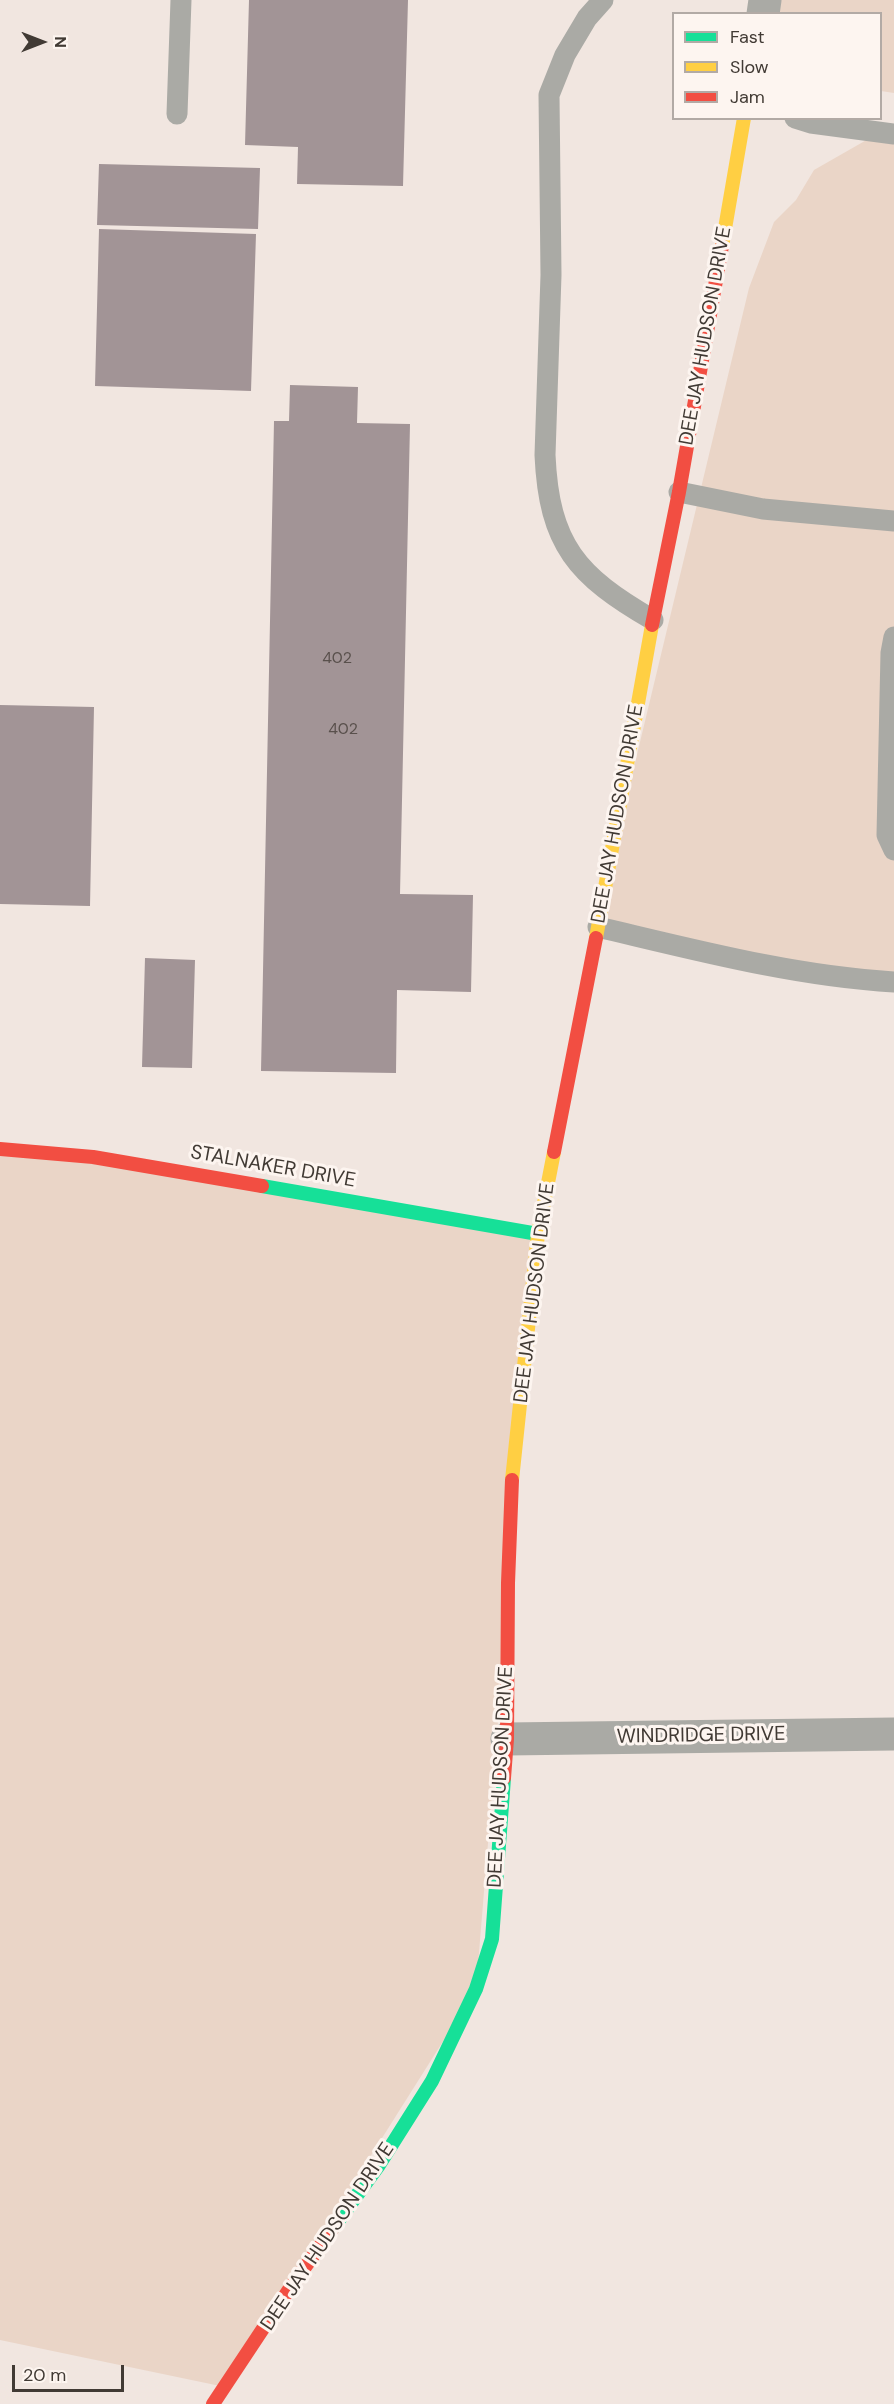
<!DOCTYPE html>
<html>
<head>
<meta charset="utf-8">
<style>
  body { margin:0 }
  #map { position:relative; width:894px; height:2404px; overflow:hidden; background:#f1e6e0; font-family:"DM Sans",sans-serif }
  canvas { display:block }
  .legend { position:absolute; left:672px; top:12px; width:210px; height:108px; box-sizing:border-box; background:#fdf5f0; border:2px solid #b2aaa5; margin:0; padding:8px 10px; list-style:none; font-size:18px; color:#413a34 }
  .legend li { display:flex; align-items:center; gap:12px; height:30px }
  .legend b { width:30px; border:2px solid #b2aaa5 }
  .north { position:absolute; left:12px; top:12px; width:60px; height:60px; -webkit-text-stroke:4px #fdf5f0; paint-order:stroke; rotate:90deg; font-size:16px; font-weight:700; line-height:24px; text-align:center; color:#413a34 }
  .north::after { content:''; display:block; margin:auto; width:21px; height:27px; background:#413a34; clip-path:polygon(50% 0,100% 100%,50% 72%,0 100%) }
  .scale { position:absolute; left:12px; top:2365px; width:112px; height:27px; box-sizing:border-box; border:3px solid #413a34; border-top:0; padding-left:8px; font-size:18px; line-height:21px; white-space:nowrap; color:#413a34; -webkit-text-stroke:4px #fdf5f0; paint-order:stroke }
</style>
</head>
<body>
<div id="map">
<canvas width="894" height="2404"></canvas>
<ul class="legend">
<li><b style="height:8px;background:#16e098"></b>Fast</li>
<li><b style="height:8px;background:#ffcf43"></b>Slow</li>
<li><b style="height:8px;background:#f24e42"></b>Jam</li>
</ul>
<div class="north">N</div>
<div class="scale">20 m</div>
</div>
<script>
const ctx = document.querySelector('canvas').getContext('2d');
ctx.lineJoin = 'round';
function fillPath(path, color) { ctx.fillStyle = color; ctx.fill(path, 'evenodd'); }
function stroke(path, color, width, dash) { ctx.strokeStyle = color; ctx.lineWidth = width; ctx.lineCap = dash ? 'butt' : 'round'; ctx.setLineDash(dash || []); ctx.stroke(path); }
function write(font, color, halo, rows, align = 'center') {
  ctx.font = font + ' "DM Sans",sans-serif'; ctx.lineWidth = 6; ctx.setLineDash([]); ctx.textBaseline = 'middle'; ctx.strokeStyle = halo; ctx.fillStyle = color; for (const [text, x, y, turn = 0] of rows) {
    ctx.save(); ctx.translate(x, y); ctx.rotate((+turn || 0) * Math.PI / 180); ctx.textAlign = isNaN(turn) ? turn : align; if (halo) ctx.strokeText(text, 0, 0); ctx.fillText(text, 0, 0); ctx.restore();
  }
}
fillPath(new Path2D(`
  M 765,0 L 894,0 L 894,93 L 881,91 L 880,14 L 763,14 Z
  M 894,129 L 894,982 L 598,927 L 604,892 L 749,288 L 774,222 L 796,200 L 814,170 L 870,138 Z
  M 0,1149 L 538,1234 L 476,1989 L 225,2387 L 0,2340 Z`), '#ead5c7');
fillPath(new Path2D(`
  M 249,0 L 408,0 L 403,186 L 297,184 L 298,147 L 245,145 Z
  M 99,164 L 260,168 L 258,229 L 97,225 Z
  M 99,229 L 256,234 L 251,391 L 95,386 Z
  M 290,385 L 358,387 L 357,423 L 410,424 L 400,894 L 473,895 L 471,992 L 397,990 L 396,1073 L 261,1071 L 274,421 L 289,421 Z
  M 0,705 L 94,707 L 90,906 L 0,904 Z
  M 145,958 L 195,960 L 192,1068 L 142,1067 Z`), '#a29496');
stroke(new Path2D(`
  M 603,0 L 587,18 L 565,55 L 549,95 L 551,275 L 545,455 C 549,545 577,576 653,620
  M 177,114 L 181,0
  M 795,118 L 811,123 L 894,134
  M 679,492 L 763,509 L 894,521
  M 894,637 L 891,653 L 887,835 L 894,850
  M 598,927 C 696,950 794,976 894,982`), '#aaaaa5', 21);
stroke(new Path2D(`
  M 763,14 L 765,0
  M 507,1739 L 894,1734`), '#aaaaa5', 33);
stroke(new Path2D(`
  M 262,1186 L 538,1234
  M 333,2228 L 379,2165 L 432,2081 L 476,1989 L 492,1939 L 504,1778`), '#16e098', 14);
stroke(new Path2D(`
  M 722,246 L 744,118
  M 596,938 L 652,625
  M 512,1480 L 538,1234 L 554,1152`), '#ffcf43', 14);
stroke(new Path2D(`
  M 652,625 L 679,492 L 722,246
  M 0,1149 L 93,1157 L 262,1186
  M 554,1152 L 596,938
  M 504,1778 L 507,1739 L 508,1583 L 512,1480
  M 213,2404 L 288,2291 L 333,2228`), '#f24e42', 14);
write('16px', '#59504c', null, [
  ["402",337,659],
  ["402",343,730]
]);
write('20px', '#413a34', '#fdf5f0', [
  ["DEE JAY HUDSON DRIVE",706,336,-80],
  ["DEE JAY HUDSON DRIVE",618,814,-80],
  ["STALNAKER DRIVE",273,1167,10],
  ["DEE JAY HUDSON DRIVE",535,1293,-83],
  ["WINDRIDGE DRIVE",701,1736,-1],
  ["DEE JAY HUDSON DRIVE",501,1777,-87],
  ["DEE JAY HUDSON DRIVE",328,2237,-56]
]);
</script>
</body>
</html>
